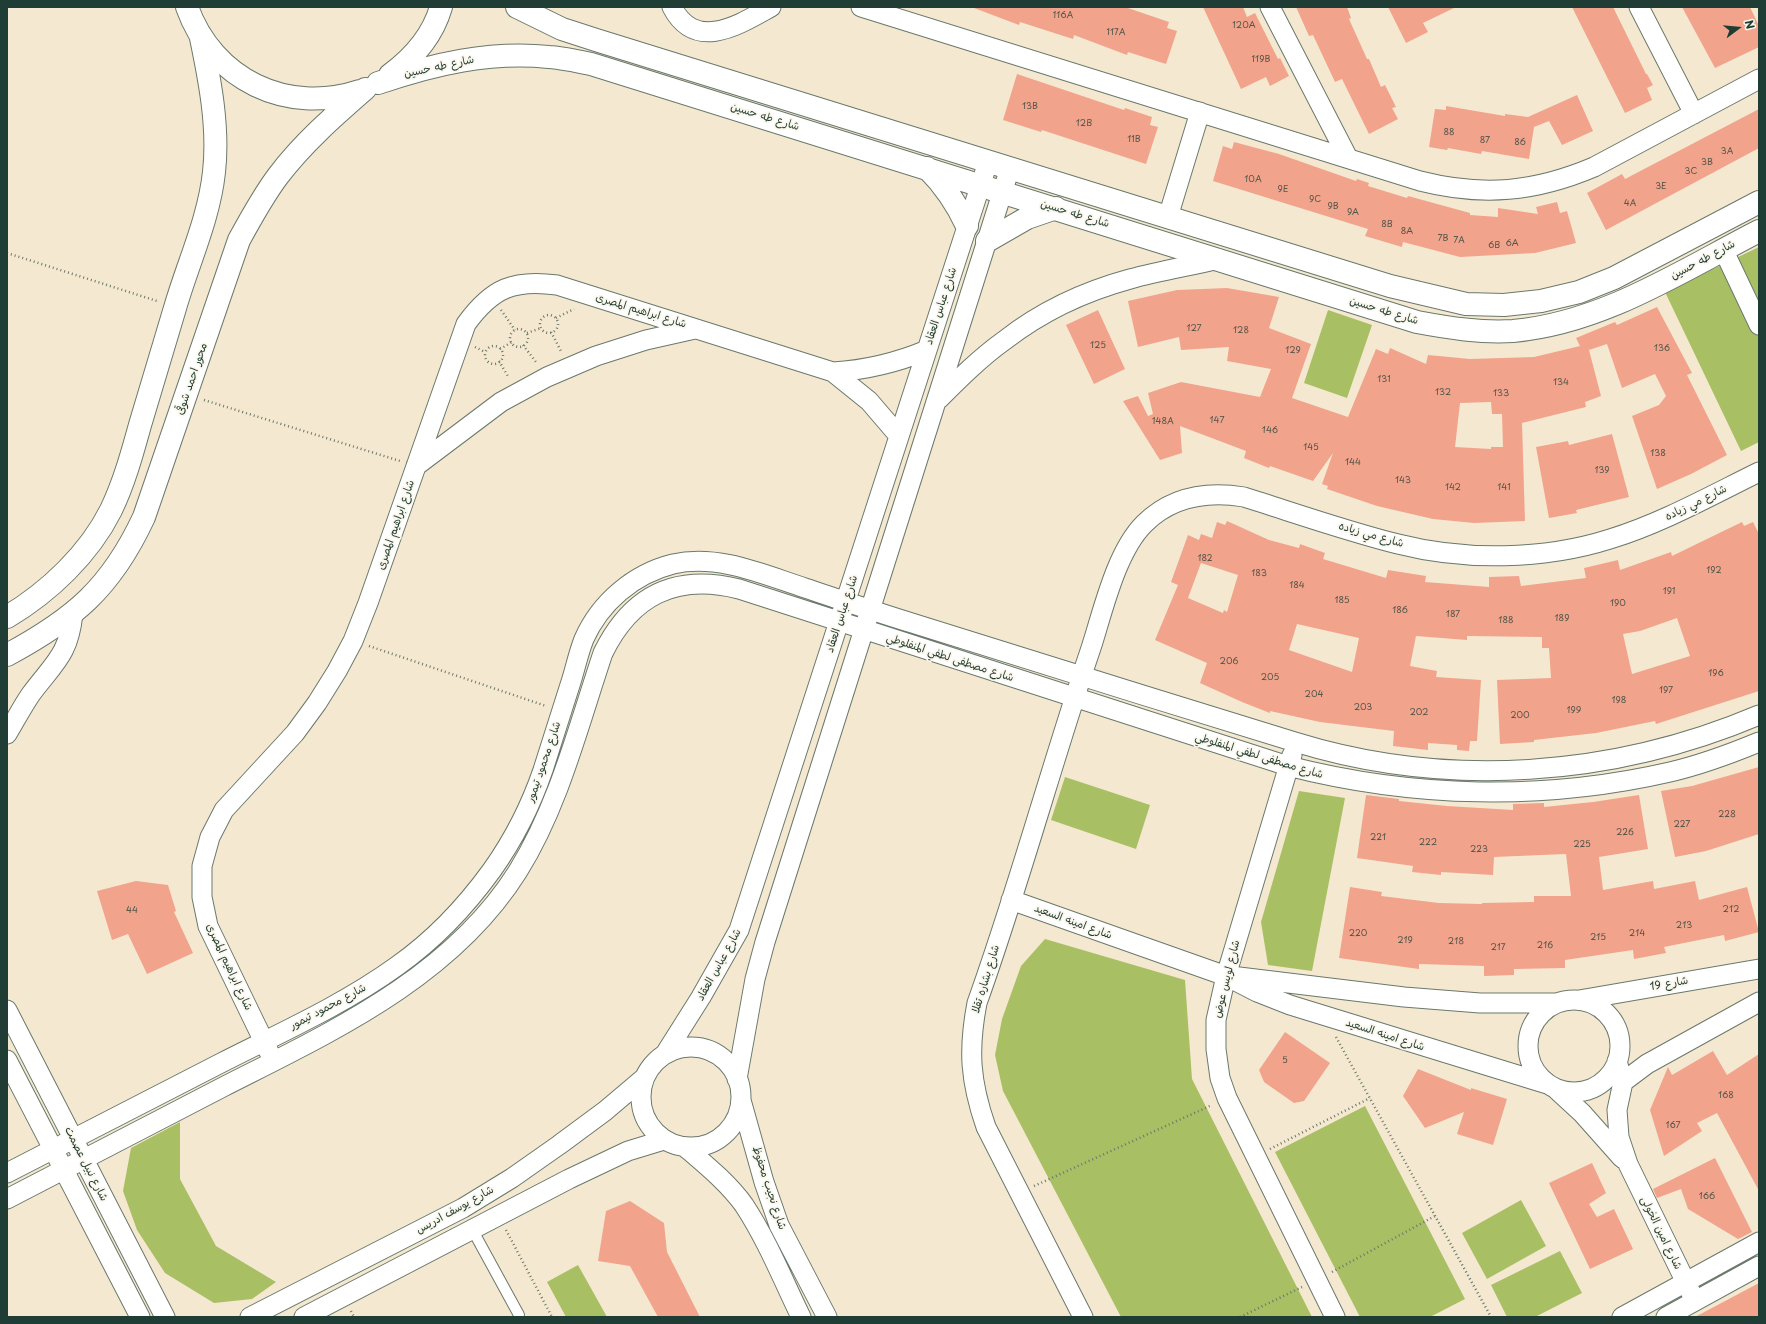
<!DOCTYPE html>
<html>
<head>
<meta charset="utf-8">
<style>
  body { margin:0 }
  #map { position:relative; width:1766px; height:1324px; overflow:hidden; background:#f5e8d0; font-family:"Playpen Sans",sans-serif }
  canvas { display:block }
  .frame { position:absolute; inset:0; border:8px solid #1f3d34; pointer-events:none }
  .north { position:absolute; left:1718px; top:8px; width:40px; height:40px; -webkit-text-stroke:3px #fbf7ec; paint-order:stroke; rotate:74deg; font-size:11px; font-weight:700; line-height:16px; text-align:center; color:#1f3d34 }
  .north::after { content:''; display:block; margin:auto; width:14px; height:18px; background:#1f3d34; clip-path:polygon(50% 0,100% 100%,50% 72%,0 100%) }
</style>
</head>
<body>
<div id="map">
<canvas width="1766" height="1324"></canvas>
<div class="frame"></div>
<div class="north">N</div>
</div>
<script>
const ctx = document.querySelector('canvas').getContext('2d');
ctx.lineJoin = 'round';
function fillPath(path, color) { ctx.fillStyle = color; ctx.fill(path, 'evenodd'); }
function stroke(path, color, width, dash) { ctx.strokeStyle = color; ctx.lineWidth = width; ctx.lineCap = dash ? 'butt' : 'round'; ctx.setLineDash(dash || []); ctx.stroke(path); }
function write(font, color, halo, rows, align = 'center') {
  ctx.font = font + ' "Playpen Sans","Playpen Sans Arabic",sans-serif'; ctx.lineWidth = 3.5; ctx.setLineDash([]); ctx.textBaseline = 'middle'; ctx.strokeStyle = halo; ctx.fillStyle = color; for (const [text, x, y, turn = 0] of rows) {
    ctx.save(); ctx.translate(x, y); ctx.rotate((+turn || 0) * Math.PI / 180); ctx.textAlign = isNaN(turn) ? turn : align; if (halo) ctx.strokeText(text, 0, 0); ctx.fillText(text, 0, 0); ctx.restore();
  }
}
fillPath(new Path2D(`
  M 1759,247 L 1759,442 L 1741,451 L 1665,292 Z
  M 1328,310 L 1372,325 L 1347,398 L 1304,383 Z
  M 1065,777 L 1150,805 L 1136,849 L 1051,820 Z
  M 1299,791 L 1345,798 L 1312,971 L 1268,965 L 1261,922 Z
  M 1045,939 L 1185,980 L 1192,1079 L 1312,1317 L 1121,1317 L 1003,1091 L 995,1055 L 1002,1019 L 1021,966 Z
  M 1365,1106 L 1465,1299 L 1430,1317 L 1360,1317 L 1275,1152 Z
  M 180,1122 L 180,1179 L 216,1246 L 276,1282 L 252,1299 L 214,1303 L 165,1273 L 137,1230 L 123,1191 L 131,1148 Z
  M 1521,1200 L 1546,1246 L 1487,1279 L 1462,1233 Z
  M 1560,1251 L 1582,1293 L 1535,1317 L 1507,1317 L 1491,1285 Z
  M 578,1265 L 607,1317 L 566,1317 L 547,1282 Z`), '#a9bf64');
fillPath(new Path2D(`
  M 974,7 L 1125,7 L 1169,22 L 1167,28 L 1177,31 L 1166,64 L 1128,52 L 1127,55 L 1074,35 L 1073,39 L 1020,22 L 1019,25 L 974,8 Z
  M 1203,7 L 1243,7 L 1247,17 L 1255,13 L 1278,59 L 1280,58 L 1289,76 L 1270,86 L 1266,77 L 1241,89 Z
  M 1296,7 L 1347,7 L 1351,18 L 1349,19 L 1367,59 L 1369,59 L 1381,87 L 1385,85 L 1396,107 L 1392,108 L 1398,119 L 1369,134 L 1342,79 L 1335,82 L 1313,35 L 1309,36 Z
  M 1388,7 L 1456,7 L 1423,23 L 1428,32 L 1406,43 Z
  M 1572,7 L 1613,7 L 1646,74 L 1647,74 L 1653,85 L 1647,88 L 1652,100 L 1625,113 Z
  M 1682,7 L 1750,7 L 1759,26 L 1759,47 L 1715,68 Z
  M 1017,74 L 1124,110 L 1125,108 L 1152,117 L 1150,125 L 1158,127 L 1146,164 L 1042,130 L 1041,132 L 1003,120 Z
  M 1577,95 L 1593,131 L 1562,145 L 1549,121 L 1534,127 L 1529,159 L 1482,151 L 1481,154 L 1448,148 L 1447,150 L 1429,147 L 1435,109 L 1446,110 L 1446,106 L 1505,116 L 1505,114 L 1528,117 Z
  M 1759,109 L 1759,148 L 1606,230 L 1587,193 L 1622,174 L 1625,179 Z
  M 1234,142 L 1279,154 L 1356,181 L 1357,179 L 1369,183 L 1368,186 L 1407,198 L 1408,196 L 1470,213 L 1470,215 L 1498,217 L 1498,208 L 1538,214 L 1536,207 L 1557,202 L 1560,213 L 1567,211 L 1576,243 L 1535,253 L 1460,257 L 1403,242 L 1402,247 L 1365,236 L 1368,229 L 1213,181 L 1223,146 L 1232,149 Z
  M 1227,288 L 1279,297 L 1269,328 L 1311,344 L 1292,398 L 1348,417 L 1376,349 L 1388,354 L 1390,348 L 1426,364 L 1428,355 L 1470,359 L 1534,357 L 1580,346 L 1576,338 L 1615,322 L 1617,325 L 1657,307 L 1692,373 L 1687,375 L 1727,455 L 1691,474 L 1657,489 L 1632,416 L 1659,405 L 1666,396 L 1655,374 L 1622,388 L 1607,344 L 1589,350 L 1601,396 L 1585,402 L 1586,407 L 1522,423 L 1525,521 L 1474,523 L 1433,519 L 1377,506 L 1327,489 L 1328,486 L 1322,484 L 1333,453 L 1313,481 L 1270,466 L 1269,468 L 1244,458 L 1246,451 L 1180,426 L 1182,453 L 1160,460 L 1123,401 L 1138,396 L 1148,416 L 1153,414 L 1148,393 L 1181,382 L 1260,397 L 1271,369 L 1227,361 L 1229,347 L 1181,350 L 1179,337 L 1138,347 L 1128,301 L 1177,290 ZM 1491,402 L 1492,414 L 1502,414 L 1503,447 L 1491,447 L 1491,449 L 1455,447 L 1460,403 Z
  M 1098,310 L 1125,369 L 1094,384 L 1066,325 Z
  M 1612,434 L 1629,497 L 1576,510 L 1577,513 L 1549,518 L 1536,447 L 1568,441 L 1569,445 Z
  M 1227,521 L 1269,540 L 1299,548 L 1300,544 L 1325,553 L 1323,559 L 1386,578 L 1388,570 L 1426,576 L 1425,582 L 1489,587 L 1489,577 L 1519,576 L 1521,586 L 1586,578 L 1584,568 L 1618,560 L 1620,570 L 1671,552 L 1672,556 L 1742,522 L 1744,526 L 1753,522 L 1759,534 L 1759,691 L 1656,724 L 1655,721 L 1596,733 L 1534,740 L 1534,742 L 1500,744 L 1497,680 L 1551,678 L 1549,648 L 1542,648 L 1542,637 L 1467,636 L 1467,640 L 1416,636 L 1410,666 L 1437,671 L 1436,677 L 1481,680 L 1477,741 L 1470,741 L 1469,751 L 1457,750 L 1457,745 L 1428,743 L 1428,750 L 1393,746 L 1394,731 L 1320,722 L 1270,711 L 1270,713 L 1242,702 L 1200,683 L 1207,663 L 1155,640 L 1178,585 L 1171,582 L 1188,535 L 1199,540 L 1201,534 L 1212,538 L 1217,522 L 1225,525 ZM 1201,563 L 1238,575 L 1227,612 L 1224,610 L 1223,613 L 1188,598 ZM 1677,618 L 1690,656 L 1632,674 L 1623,634 L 1640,631 ZM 1297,624 L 1359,638 L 1352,672 L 1289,650 Z
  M 1759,767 L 1759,834 L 1706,851 L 1675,857 L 1661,791 L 1692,786 Z
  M 1366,795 L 1399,799 L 1399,801 L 1447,806 L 1513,810 L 1513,804 L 1544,803 L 1544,807 L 1593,802 L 1639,795 L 1648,849 L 1599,857 L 1603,890 L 1653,881 L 1654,889 L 1695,881 L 1699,900 L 1747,887 L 1759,932 L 1725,941 L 1724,935 L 1664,947 L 1666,953 L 1634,959 L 1633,950 L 1565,960 L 1565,968 L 1514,969 L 1514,975 L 1484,976 L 1484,966 L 1419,964 L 1419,969 L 1339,958 L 1350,887 L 1382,892 L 1381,896 L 1439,903 L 1482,904 L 1482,903 L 1534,902 L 1534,896 L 1571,896 L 1566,854 L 1494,857 L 1493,875 L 1441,872 L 1441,875 L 1412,872 L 1413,866 L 1357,858 Z
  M 136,881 L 168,885 L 176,911 L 174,912 L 193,953 L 147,974 L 128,934 L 112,940 L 97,891 Z
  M 1285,1032 L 1330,1063 L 1304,1101 L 1294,1103 L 1264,1082 L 1259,1070 Z
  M 1713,1051 L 1727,1075 L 1759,1054 L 1759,1191 L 1717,1113 L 1697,1123 L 1702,1131 L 1664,1156 L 1650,1110 L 1668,1067 L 1672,1075 Z
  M 1418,1069 L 1471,1090 L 1471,1088 L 1507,1099 L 1493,1145 L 1457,1134 L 1464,1112 L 1425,1128 L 1403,1096 Z
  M 1715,1158 L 1752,1232 L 1738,1239 L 1688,1209 L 1681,1189 L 1657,1198 L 1653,1189 Z
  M 1592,1163 L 1606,1193 L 1589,1204 L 1597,1217 L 1614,1209 L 1633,1249 L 1590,1269 L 1549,1183 Z
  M 630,1201 L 664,1223 L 667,1252 L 700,1317 L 658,1317 L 630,1266 L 598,1261 L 606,1211 Z
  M 1759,1283 L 1759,1317 L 1695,1317 Z`), '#f2a38c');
const lane = new Path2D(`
  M 472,1229 L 519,1315`);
const street = new Path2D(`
  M 672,7 C 696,53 740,24 771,7
  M 861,7 L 1420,181 C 1483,197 1535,192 1594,167 L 1759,79
  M 1270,7 L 1348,158
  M 1639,7 L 1694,114
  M 1168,217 L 1200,112
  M 1723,249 L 1759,325
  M 833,372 C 866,370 896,363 927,350
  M 939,399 C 960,378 981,357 1005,340 C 1041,312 1086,291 1130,279 C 1159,271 1190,266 1219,259
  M 416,466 L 501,402 L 547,377 L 596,356 L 646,340 L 695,329
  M 7,734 C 15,721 22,707 31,694 C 54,663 69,655 73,613
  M 1292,755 L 1226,976 L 1216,1020 L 1216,1049 L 1220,1078 L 1227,1098 L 1335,1317
  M 1011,900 L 1226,976 L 1257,992 L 1290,1005 L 1547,1084
  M 1239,977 L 1404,997 L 1480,1003 L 1555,1003
  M1528 1046a46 46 0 1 1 92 0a46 46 0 1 1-92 0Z
  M 1579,1000 L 1759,969
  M 7,1010 L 165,1317
  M641 1097a50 50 0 1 1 100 0a50 50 0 1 1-100 0Z
  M 269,1052 L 208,926 L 202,897 L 202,866 L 210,837 L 224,810 L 295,733 L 317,703 L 337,671 L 353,641 L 368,603 L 466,324 C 492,288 514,279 557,285 L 833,372 L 869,401 L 899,436
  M 665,1054 L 701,997 L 739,930 L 988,162
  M 7,1060 L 140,1317
  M 1617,1061 L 1623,1082 L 1617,1110 L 1619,1137 L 1628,1164 L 1695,1301
  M 737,1079 L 755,979 L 765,942 L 1010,168
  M 1623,1082 L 1647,1064 L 1759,1002
  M 1557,1090 L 1582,1113 L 1622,1158
  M 741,1100 L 764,1182 L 779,1225 L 827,1317
  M 685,1147 C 706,1165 728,1183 744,1205 C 767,1240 783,1280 801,1317
  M 7,1173 C 78,1136 150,1100 221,1063 C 280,1033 343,1005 397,966 C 434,940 466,906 492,870 C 514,839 531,805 543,770 C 552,742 561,713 570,685 C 575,670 578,654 584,639 C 600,603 633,574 673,564 C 718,554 762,574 805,588 C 841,600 876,612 912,623 C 1040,663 1167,703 1295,742 C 1447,789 1613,777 1759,715
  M 7,1199 C 79,1162 151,1125 223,1087 C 331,1032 451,978 518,871 C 559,805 578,727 603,653 C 631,596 675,573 739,589 L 1288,766 C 1413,798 1544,801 1670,772 C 1700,765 1730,754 1759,742
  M 250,1317 L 463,1208 L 512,1178 L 559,1145 L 605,1111 L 644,1078
  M 304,1317 L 569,1179 L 628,1151 L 664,1140
  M 1083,1317 L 986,1127 C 970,1081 968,1050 977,1003 C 1019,886 1051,766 1091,648 C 1103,611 1116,552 1144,524 C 1172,496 1207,491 1244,497 C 1295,513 1346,531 1398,544 C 1465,561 1544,560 1610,539 C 1662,523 1710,496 1759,472
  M 1622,1317 L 1759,1242
  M 1666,1317 L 1759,1266`);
const secondary = new Path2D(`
  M 187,7 C 213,80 287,115 360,91
  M 517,7 L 562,29 L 596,40 L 1390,286 L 1466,304 L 1504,305 L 1541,301 L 1579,292 L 1614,278 L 1759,202
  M 390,75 C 413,58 433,35 441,7
  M 378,83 C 434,64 489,51 549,57 C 563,58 577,61 591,64 L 1417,322 C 1449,328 1481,333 1513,331 C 1603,323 1681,271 1759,231
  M 927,168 C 944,185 957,204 967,226
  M 987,241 L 1027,218 L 1056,208
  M 7,617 C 49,592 89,554 111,510 C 124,483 132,454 140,425 C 152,386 163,347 175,308 C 188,263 209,219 214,172 C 219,128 210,81 201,38
  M 7,655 C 74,619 111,588 144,517 L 239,240 C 251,218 263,196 278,176 C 303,143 334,116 365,89`);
stroke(lane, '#6a796b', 12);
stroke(street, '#6a796b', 21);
stroke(secondary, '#6a796b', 24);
stroke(new Path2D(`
  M 7,253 L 157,301
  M 501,310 L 515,330
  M540 324a9 9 0 1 1 18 0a9 9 0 1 1-18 0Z
  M 556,318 L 574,309
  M510 338a9 9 0 1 1 18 0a9 9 0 1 1-18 0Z
  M 551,332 L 562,353
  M 527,333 L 541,328
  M 523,345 L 536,362
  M485 355a9 9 0 1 1 18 0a9 9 0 1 1-18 0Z
  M 475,347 L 485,352
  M 500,349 L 512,342
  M 499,361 L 509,378
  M 204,400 L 400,461
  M 369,646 L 546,706
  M 1336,1037 L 1491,1317
  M 1270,1149 L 1370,1098
  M 1034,1186 L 1212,1105
  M 506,1230 L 552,1317
  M 1332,1272 L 1435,1216
  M 351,1311 L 354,1317
  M 1240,1317 L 1302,1287`), '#6a796b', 2.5, [1, 3]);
stroke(lane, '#fff', 10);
stroke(street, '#fff', 19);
stroke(secondary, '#fff', 22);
write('9px', '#54564a', null, [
  ["116A",1063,16],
  ["120A",1244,26],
  ["117A",1116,33],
  ["119B",1261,60],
  ["13B",1030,107],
  ["12B",1084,124],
  ["88",1449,133],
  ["11B",1134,140],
  ["87",1485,141],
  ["86",1520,143],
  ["3A",1727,152],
  ["3B",1707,163],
  ["3C",1691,172],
  ["10A",1253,180],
  ["3E",1661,187],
  ["9E",1283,190],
  ["9C",1315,200],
  ["4A",1630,204],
  ["9B",1333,207],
  ["9A",1353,213],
  ["8B",1387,225],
  ["8A",1407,232],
  ["7B",1443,239],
  ["7A",1459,241],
  ["6A",1512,244],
  ["6B",1494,246],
  ["127",1194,329],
  ["128",1241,331],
  ["125",1098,346],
  ["136",1662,349],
  ["129",1293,351],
  ["131",1384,380],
  ["134",1561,383],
  ["132",1443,393],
  ["133",1501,394],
  ["147",1217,421],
  ["148A",1163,422],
  ["146",1270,431],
  ["145",1311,448],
  ["138",1658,454],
  ["144",1353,463],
  ["139",1602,471],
  ["143",1403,481],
  ["142",1453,488],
  ["141",1504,488],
  ["182",1205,559],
  ["192",1714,571],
  ["183",1259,574],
  ["184",1297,586],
  ["191",1669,592],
  ["185",1342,601],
  ["190",1618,604],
  ["186",1400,611],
  ["187",1453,615],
  ["189",1562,619],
  ["188",1506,621],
  ["206",1229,662],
  ["196",1716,674],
  ["205",1270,678],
  ["197",1666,691],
  ["204",1314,695],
  ["198",1619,701],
  ["203",1363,708],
  ["199",1574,711],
  ["202",1419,713],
  ["200",1520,716],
  ["228",1727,815],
  ["227",1682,825],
  ["226",1625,833],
  ["221",1378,838],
  ["222",1428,843],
  ["225",1582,845],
  ["223",1479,850],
  ["212",1731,910],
  ["44",132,911],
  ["213",1684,926],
  ["220",1358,934],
  ["214",1637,934],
  ["215",1598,938],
  ["219",1405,941],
  ["218",1456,942],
  ["216",1545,946],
  ["217",1498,948],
  ["5",1285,1061],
  ["168",1726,1096],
  ["167",1673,1126],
  ["166",1707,1197]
]);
write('11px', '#1f3d34', '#fbf7ec', [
  ["شارع طه حسين",439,67,-12],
  ["شارع طه حسين",765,117,17],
  ["شارع طه حسين",1075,214,17],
  ["شارع طه حسين",1703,260,-28],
  ["شارع عباس العقاد",941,306,-72],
  ["شارع ابراهيم المصرى",641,311,17],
  ["شارع طه حسين",1384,311,17],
  ["محور احمد شوقى",192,379,-71],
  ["شارع مي زياده",1696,503,-26],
  ["شارع ابراهيم المصرى",396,525,-71],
  ["شارع مي زياده",1371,535,16],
  ["شارع عباس العقاد",842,614,-72],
  ["شارع مصطفى لطفي المنفلوطي",950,658,18],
  ["شارع مصطفى لطفي المنفلوطي",1259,756,17],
  ["شارع محمود تيمور",544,762,-71],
  ["شارع امينه السعيد",1073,922,20],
  ["شارع عباس العقاد",719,965,-61],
  ["شارع ابراهيم المصرى",229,967,65],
  ["شارع بشاره تقلا",986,979,-73],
  ["شارع لويس عوض",1227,979,-76],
  ["شارع 19",1669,984,-10],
  ["شارع محمود تيمور",328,1007,-28],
  ["شارع امينه السعيد",1385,1035,18],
  ["شارع نبيل عصمت",86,1164,63],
  ["شارع نجيب محفوظ",769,1188,72],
  ["شارع يوسف ادريس",455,1210,-29],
  ["شارع امين الخولى",1661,1233,64]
]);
</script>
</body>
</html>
